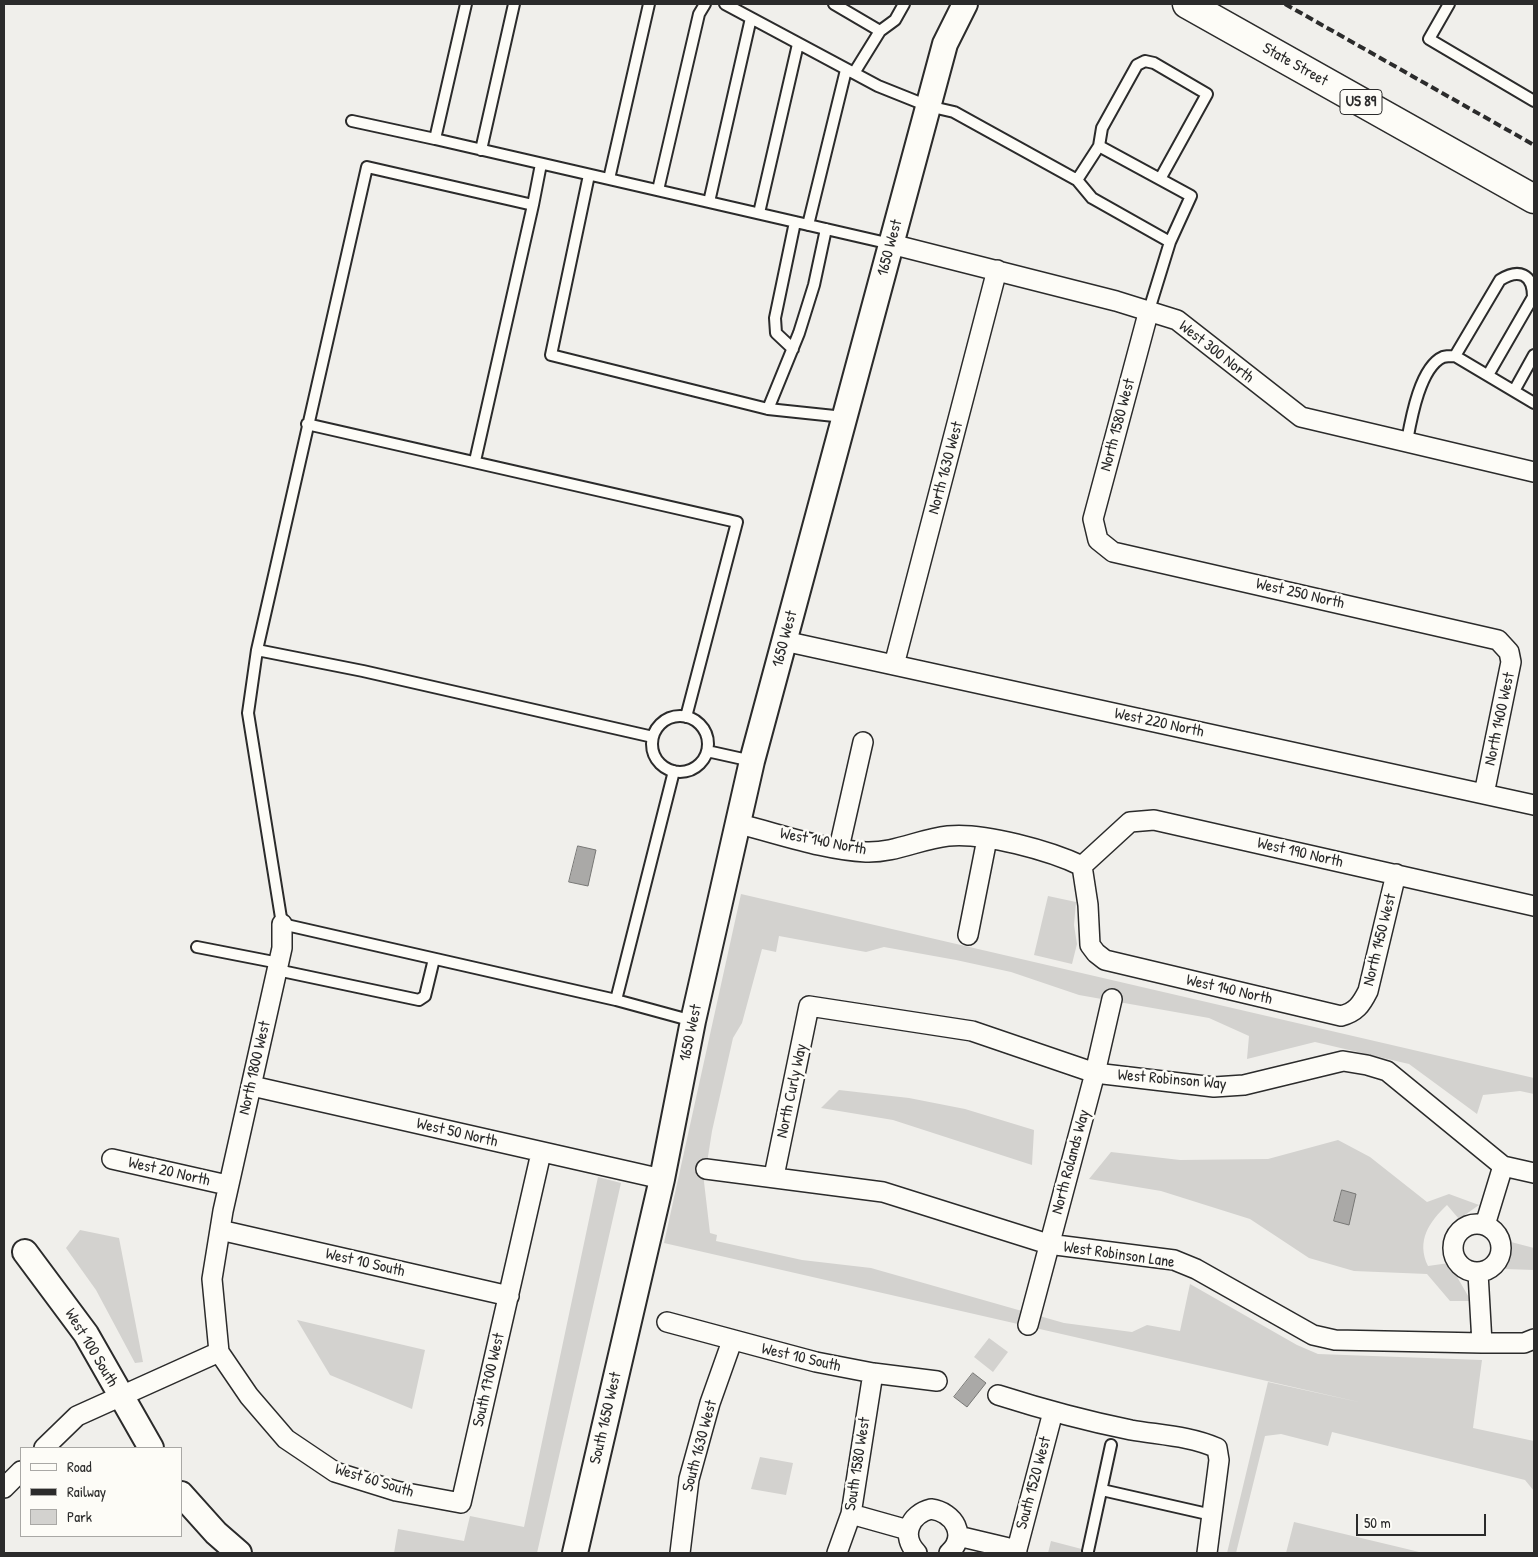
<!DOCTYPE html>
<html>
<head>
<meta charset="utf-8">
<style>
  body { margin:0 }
  #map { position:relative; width:1538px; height:1557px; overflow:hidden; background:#f0efeb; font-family:"Patrick Hand",sans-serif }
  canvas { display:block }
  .frame { position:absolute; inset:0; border:5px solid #2b2b2b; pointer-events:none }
  .legend { position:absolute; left:20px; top:1447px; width:162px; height:90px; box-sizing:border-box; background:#fdfcf7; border:1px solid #a9a8a5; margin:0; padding:6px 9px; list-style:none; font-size:15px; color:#2b2b2b }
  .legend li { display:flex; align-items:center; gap:10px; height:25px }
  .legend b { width:25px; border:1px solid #a9a8a5 }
  .scale { position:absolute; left:1356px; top:1514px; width:130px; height:22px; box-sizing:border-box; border:2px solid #2b2b2b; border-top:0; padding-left:6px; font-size:15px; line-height:18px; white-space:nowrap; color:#2b2b2b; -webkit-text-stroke:4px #fdfcf7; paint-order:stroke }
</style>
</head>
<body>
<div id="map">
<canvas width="1538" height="1557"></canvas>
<div class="frame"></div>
<ul class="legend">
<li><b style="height:6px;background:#fdfcf7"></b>Road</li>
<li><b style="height:6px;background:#2b2b2b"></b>Railway</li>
<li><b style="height:14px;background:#d3d2cf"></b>Park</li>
</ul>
<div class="scale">50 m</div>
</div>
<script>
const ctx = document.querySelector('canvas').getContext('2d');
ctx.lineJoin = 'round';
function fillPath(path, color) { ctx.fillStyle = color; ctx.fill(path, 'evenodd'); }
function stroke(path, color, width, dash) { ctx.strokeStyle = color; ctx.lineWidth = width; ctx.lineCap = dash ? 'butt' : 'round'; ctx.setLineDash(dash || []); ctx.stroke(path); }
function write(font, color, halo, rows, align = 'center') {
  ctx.font = font + ' "Patrick Hand",sans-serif'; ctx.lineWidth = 5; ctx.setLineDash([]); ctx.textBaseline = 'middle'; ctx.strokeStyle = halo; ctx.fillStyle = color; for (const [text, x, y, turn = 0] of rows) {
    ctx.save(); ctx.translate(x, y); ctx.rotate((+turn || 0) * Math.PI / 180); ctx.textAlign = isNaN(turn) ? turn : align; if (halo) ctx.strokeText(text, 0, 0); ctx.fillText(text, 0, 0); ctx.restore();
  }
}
fillPath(new Path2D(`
  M 741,894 L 1534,1078 L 1534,1094 L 1520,1091 L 1483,1095 L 1477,1114 L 1409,1064 L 1315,1042 L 1247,1059 L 1249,1036 L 1209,1018 L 1079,995 L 1011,972 L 956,960 L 884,947 L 866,952 L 779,936 L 776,952 L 762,949 L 742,1023 L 733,1038 L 712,1131 L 704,1182 L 710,1233 L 717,1235 L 716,1241 L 802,1260 L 871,1268 L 1064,1323 L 1132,1332 L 1147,1325 L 1180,1331 L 1190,1284 L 1297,1345 L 1318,1354 L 1482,1360 L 1473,1428 L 1534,1441 L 1534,1491 L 1525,1480 L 1332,1432 L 1328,1446 L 1281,1434 L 1265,1436 L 1236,1553 L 1227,1553 L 1268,1382 L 1363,1403 L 664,1243 Z
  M 1048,896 L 1076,902 L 1074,925 L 1077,944 L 1072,964 L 1034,955 Z
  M 839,1090 L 909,1098 L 965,1109 L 1034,1130 L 1032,1165 L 893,1120 L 821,1108 Z
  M 1338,1140 L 1370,1157 L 1427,1202 L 1449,1194 L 1479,1205 L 1459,1219 L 1447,1205 C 1429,1222 1416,1241 1428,1266 L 1449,1263 L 1471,1301 L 1450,1301 L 1427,1274 L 1354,1271 L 1309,1258 L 1250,1219 L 1161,1191 L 1089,1179 L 1111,1152 L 1180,1160 L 1268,1159 Z
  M 598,1177 L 621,1183 L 537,1553 L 394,1553 L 398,1529 L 464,1541 L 470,1516 L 524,1527 Z
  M 80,1230 L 119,1238 L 143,1362 L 135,1363 L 96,1290 L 66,1248 Z
  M 1511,1242 L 1534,1248 L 1534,1270 L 1505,1269 Z
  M 297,1320 L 425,1350 L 412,1409 L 330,1375 Z
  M 989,1338 L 1008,1352 L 993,1372 L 974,1357 Z
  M 760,1457 L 793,1463 L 786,1495 L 751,1489 Z
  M 1294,1522 L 1407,1549 L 1423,1553 L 1286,1553 Z
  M 1051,1541 L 1097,1553 L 1098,1553 L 1048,1553 Z`), '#d3d2cf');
const water = new Path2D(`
  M 578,846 L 596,850 L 588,886 L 569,882 Z
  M 1342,1190 L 1356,1194 L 1349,1225 L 1334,1221 Z
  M 973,1373 L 986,1383 L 967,1407 L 954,1397 Z`);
fillPath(water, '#aaa9a7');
stroke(water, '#777775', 1);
const service = new Path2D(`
  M 466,4 L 435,139 L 891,244
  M 725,4 L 878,86 L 928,106 L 954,112 L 1077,180 L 1099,146 L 1191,196 L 1170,242 L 1149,310
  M 834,4 L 880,31
  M 1449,4 L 1429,39 L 1534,101
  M 854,73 L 880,31 L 895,20 L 904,4
  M 352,121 L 435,139
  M 1099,146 L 1102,128 L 1137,65 L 1145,61 L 1154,63 L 1207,94 L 1160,179
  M 481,150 L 514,4
  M 589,175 L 551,355 L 768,409
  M 609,179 L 649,4
  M 1077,180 L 1092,198 L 1170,242
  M 658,190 L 699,14 L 705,4
  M 709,202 L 751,18
  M 533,205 L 541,164
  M 759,213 L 798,44
  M 808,225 L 846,70
  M 826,229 L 814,285 L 799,333 L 768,409 L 844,417
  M 793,349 L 776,333 L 775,318 L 795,222
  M 1455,356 L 1500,280 C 1519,268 1533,274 1533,297 L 1488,375
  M 1514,391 L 1534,355
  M 307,424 L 737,522 L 686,717
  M 1407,441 C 1411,419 1420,367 1443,357 C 1446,356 1452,356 1455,356 L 1534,403
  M 475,461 L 533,205 L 367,167 L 257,650 L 248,713 L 282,924 L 616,1000 L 693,1021
  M 257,650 L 363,671 L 653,737
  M652 744a28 28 0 1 1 56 0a28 28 0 1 1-56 0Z
  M 707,751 L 752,761
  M 197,947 L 279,963
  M 277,970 L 419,1000 L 425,996 L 434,959
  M 616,1000 L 674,771
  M 1102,1490 L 1212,1515
  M 1088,1551 L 1111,1445`);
const minor = new Path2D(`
  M 891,244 L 1116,301 L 1177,320 L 1301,417 L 1534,472
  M 1149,310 L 1093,519 L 1098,540 L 1113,552 L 1498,640 L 1509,652 L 1511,662 L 1484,794
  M 784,641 L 1534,805
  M 894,665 L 997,270
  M 739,824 C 780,834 824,850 866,852 C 895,853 920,839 948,836 C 983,832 1051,851 1082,866
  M 839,848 L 863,742
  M 1082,866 L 1088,905 L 1090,945 L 1096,953 L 1105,960 L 1341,1016 C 1356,1012 1361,1005 1368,991 L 1396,874
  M 1082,866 L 1130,822 L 1154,820 L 1534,906
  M 282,924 L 282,948 L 223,1211 L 212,1279 L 219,1352 L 249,1396 L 286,1439 L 335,1472 L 396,1491 L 461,1503 L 541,1153
  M 968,935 L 987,839
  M 252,1086 L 662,1179
  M 112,1159 L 227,1185
  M 706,1169 L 883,1192 L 1048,1244 L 1174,1260 L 1196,1269 L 1313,1335 L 1335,1340 L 1482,1343 L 1524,1343 L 1534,1339
  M 774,1176 L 809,1006 L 972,1031 L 1095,1073 L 1214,1087 L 1244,1085 L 1343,1061 L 1367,1065 L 1387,1071 L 1503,1166 L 1534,1173
  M1453 1248a24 24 0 1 1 48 0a24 24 0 1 1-48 0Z
  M 1485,1225 L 1503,1166
  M 220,1230 L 509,1296
  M 1478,1273 L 1482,1343
  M 667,1322 L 816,1362 L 873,1373 L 937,1381
  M 1028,1325 L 1095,1073 L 1112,999
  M 998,1395 C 1042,1409 1086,1421 1131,1430 C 1160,1435 1190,1436 1217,1448 L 1219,1460 L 1207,1553
  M 44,1448 L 77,1416 L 219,1352
  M 4,1488 L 21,1471
  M 851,1514 L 908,1530
  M 958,1536 L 1017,1550
  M 680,1553 L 689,1479 L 710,1403 L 732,1341
  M 837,1553 L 851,1514 L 873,1373
  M 917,1553 C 900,1536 910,1514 931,1509 C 954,1512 968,1536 949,1553
  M 1016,1553 L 1053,1412`);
const tertiary = new Path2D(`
  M 25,1252 L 86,1334 L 151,1448
  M 181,1494 L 216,1533 L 239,1553
  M 575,1553 L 662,1179 L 693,1021 L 752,761 L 945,44 L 965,4`);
const primary = new Path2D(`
  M 1187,4 L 1534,199`);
stroke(service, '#2b2b2b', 14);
stroke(minor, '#2b2b2b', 22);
stroke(tertiary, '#2b2b2b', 28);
stroke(primary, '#2b2b2b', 31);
stroke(service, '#fdfcf7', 10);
stroke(minor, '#fdfcf7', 19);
stroke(tertiary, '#fdfcf7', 24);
stroke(primary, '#fdfcf7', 28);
stroke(new Path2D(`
  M 1285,4 L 1534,145`), '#2b2b2b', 4, [8, 4]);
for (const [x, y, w] of [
  [1361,102,42]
]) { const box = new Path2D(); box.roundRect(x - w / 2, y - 12.5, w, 25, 4); ctx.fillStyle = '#fdfcf7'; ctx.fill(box); stroke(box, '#2b2b2b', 1); }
write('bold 15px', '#2b2b2b', null, [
  ["US 89",1361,102]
]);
write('16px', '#2b2b2b', '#fdfcf7', [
  ["State Street",1295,65,29],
  ["1650 West",890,248,-75],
  ["West 300 North",1216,352,38],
  ["North 1580 West",1118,425,-75],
  ["North 1630 West",946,468,-75],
  ["West 250 North",1300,594,13],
  ["1650 West",785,639,-75],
  ["North 1400 West",1500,719,-78],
  ["West 220 North",1159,723,12],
  ["West 140 North",823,842,11],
  ["West 190 North",1300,853,13],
  ["North 1450 West",1380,940,-76],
  ["West 140 North",1229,990,13],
  ["1650 West",691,1033,-78],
  ["North 1800 West",255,1068,-77],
  ["West Robinson Way",1172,1080,5],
  ["North Curly Way",792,1091,-78],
  ["West 50 North",457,1133,13],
  ["North Rolands Way",1071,1162,-75],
  ["West 20 North",169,1172,13],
  ["West Robinson Lane",1119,1255,8],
  ["West 10 South",365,1263,13],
  ["West 100 South",91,1348,59],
  ["West 10 South",801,1358,13],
  ["South 1700 West",489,1380,-77],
  ["South 1650 West",606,1418,-77],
  ["South 1630 West",700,1446,-75],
  ["South 1580 West",858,1464,-81],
  ["West 60 South",374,1481,17],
  ["South 1520 West",1034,1483,-75]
]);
</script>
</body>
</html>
